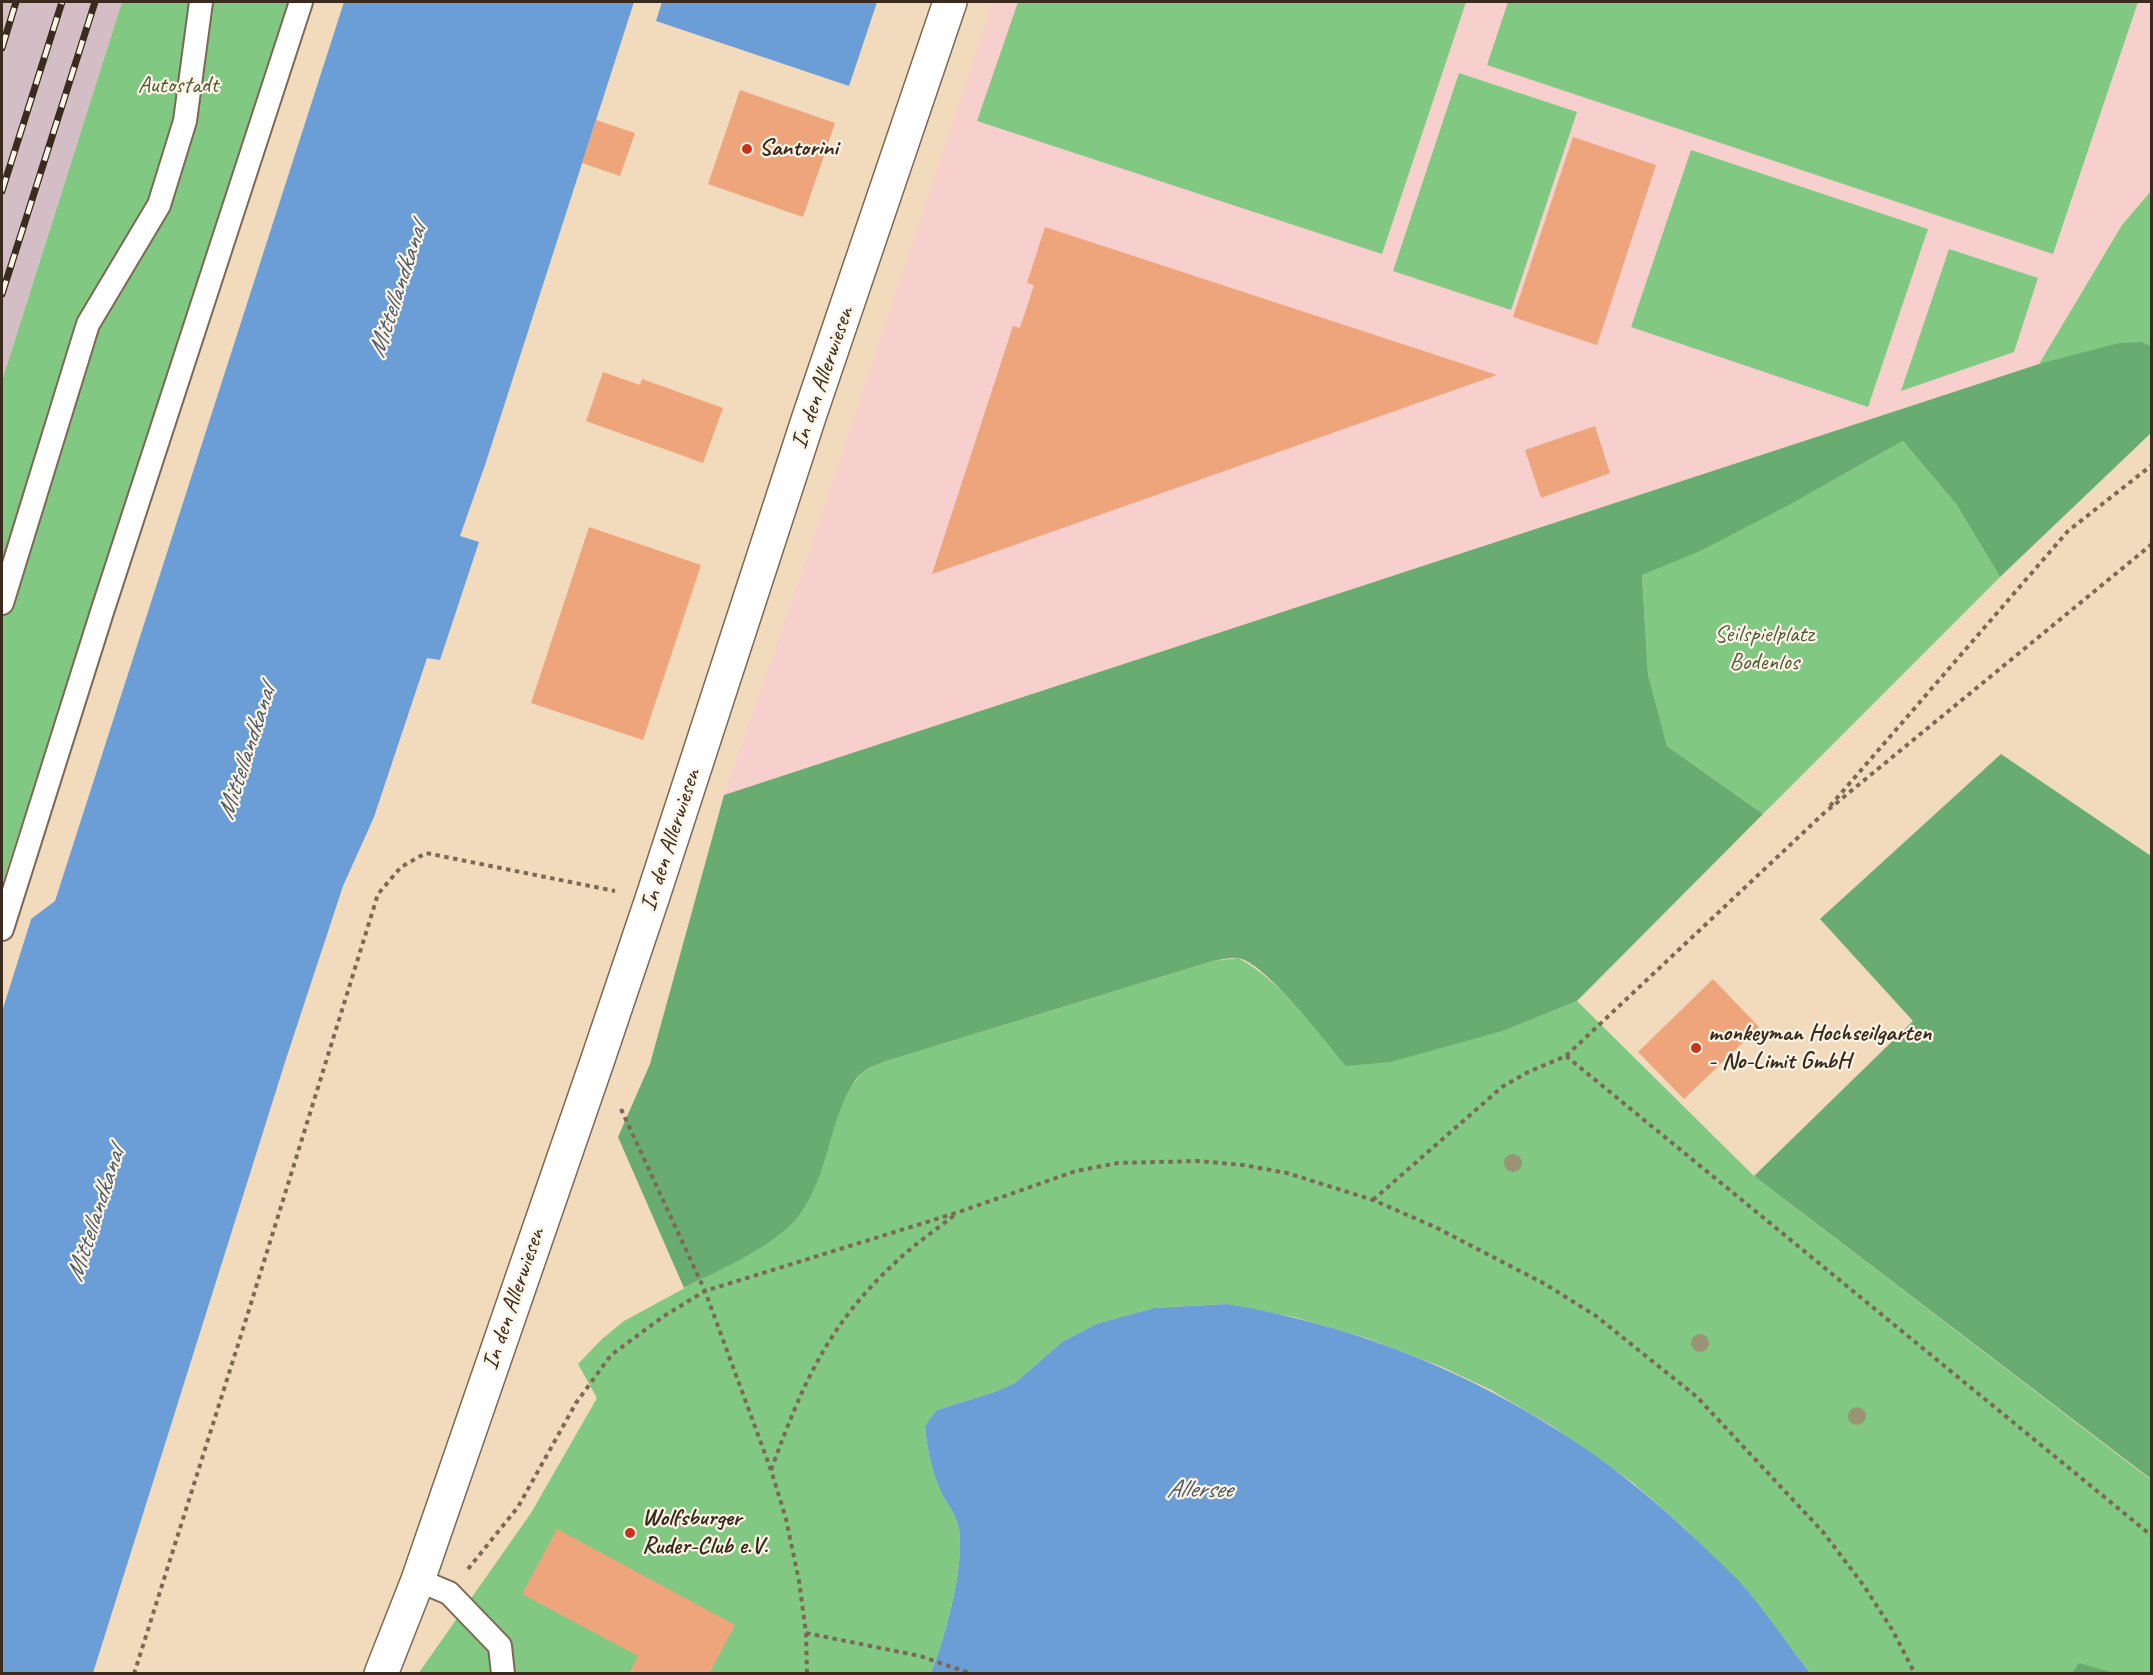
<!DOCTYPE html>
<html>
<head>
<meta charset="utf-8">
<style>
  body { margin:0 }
  #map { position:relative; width:2153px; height:1675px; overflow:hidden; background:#f2dbbc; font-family:Caveat,sans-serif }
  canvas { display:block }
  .frame { position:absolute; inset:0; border:3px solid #3b2a1e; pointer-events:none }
</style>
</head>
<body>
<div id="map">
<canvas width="2153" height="1675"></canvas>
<div class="frame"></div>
</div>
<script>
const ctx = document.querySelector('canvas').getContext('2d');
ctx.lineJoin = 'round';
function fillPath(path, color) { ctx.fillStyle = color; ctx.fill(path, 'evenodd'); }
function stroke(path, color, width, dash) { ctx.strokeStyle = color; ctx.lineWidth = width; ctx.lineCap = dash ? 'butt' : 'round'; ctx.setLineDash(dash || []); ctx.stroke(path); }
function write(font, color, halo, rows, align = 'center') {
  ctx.font = font + ' Caveat,sans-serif'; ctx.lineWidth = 4.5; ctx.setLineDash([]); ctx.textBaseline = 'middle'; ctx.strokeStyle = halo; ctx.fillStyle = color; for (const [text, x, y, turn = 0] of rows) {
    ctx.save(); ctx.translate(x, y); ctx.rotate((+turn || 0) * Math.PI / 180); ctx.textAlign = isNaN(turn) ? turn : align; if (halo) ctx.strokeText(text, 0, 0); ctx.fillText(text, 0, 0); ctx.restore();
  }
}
fillPath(new Path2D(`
  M 993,2 L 2151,2 L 2151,191 L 2121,225 L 2039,364 L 724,795 L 811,547 Z`), '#f7d0ce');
fillPath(new Path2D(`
  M 2,2 L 122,2 L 2,381 Z`), '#d2bec4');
fillPath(new Path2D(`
  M 122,2 L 288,2 L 2,885 L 2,381 Z
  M 1018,2 L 1466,2 L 1382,254 L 977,121 Z
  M 1508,2 L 2138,2 L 2053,254 L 1487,65 Z
  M 1459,73 L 1577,112 L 1511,310 L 1393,271 Z
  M 1691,150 L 1928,229 L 1868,407 L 1631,327 Z
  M 2151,191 L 2151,346 L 2142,342 L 2039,364 L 2122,225 Z
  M 1949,249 L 2038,278 L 2014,352 L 1901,391 Z
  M 1903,441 L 1956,504 L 2000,577 L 1763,814 L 1667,746 L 1648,674 L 1642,575 C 1733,537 1818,489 1903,441 Z
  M 1238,958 C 1282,981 1314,1029 1347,1066 L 1506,1030 L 1577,1001 L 1754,1176 L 2151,1480 L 2151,1673 L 1810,1673 L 1746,1589 L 1680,1524 L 1633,1483 L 1552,1426 L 1491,1390 L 1442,1367 L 1366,1338 L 1294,1317 L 1227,1304 L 1154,1308 L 1096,1324 L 1062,1342 L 1015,1383 L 995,1392 L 937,1410 L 925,1425 C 927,1450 932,1473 943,1496 C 948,1505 956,1515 958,1525 C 967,1560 945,1639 931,1673 L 418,1674 L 531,1513 L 597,1398 L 578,1364 L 602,1339 L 624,1321 L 755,1250 L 814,1189 L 841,1108 L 851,1087 L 862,1072 L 883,1062 L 1213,961 Z`), '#81c883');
fillPath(new Path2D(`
  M 2142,342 L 2151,346 L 2151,433 L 2000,577 L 1956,504 L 1903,441 L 1787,506 L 1700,551 L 1642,575 L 1648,674 L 1667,746 L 1763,814 L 1577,1001 L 1506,1030 L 1390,1062 L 1346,1066 C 1327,1044 1264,960 1237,958 C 1230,957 1221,960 1213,961 L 883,1062 C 877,1065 868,1068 863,1072 C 856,1077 851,1087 847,1095 C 828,1134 825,1183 797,1218 C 770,1249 720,1269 684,1288 L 618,1137 L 650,1064 L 724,795 L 2039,364 L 2119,343 Z
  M 2001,754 L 2151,856 L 2151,1479 L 1754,1176 L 1913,1021 L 1820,919 Z
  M 2079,1663 L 2114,1673 L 2072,1673 Z`), '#68ac71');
fillPath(new Path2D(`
  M 344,2 L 634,2 L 485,465 L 460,536 L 479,542 L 440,660 L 427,658 L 374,817 L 343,886 L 286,1059 L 93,1673 L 2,1674 L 2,1011 L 31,919 L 55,901 Z
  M 662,2 L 877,2 L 849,86 L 656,21 Z
  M 1227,1304 C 1408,1334 1571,1417 1702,1545 C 1717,1560 1733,1574 1747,1590 C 1769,1617 1789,1646 1810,1673 L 931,1673 C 945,1639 967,1560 958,1525 C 956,1515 948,1505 943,1496 C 932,1473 927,1450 925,1425 L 937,1410 L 995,1392 L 1015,1383 L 1062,1342 L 1096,1324 L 1154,1308 Z`), '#6b9dd6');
fillPath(new Path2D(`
  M 28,918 L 31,919 L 2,1011 L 2,1002 Z`), '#f2dbbc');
fillPath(new Path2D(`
  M 740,90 L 835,123 L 803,217 L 708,184 Z
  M 596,120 L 635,133 L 620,176 L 582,163 Z
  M 1573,137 L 1656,165 L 1597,345 L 1513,317 Z
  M 1045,227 L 1497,375 L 932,574 L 1013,326 L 1020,328 L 1034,285 L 1027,283 Z
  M 603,372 L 640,385 L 642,379 L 723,408 L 703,463 L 586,421 Z
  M 1595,426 L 1610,473 L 1541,498 L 1525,450 Z
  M 589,527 L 701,565 L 643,740 L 531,703 Z
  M 1713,979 L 1759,1027 L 1684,1099 L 1638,1052 Z
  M 557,1529 L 735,1625 L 709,1674 L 629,1674 L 638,1656 L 522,1594 Z`), '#efa57b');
const service = new Path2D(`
  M 2,603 L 88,324 L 159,205 L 185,121 L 201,2
  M 2,929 L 102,612 L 301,2
  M 418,1580 L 449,1593 L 500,1646 L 503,1674`);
const minor = new Path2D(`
  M 381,1674 L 418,1580 L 598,1059 L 652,899 L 809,417 L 950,2`);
stroke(service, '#7b6855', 26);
stroke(minor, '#7b6855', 36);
stroke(new Path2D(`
  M 1830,806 L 2068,531 L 2152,465
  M 1566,1056 L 2152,1536
  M 621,1109 L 705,1291 L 771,1470 L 786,1519 L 799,1581 L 806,1633 L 807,1674
  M 1373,1200 L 1502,1087 L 1528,1072 L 1566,1056 L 1823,814 L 2152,544
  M 771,1470 C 803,1383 828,1324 898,1260 C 916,1243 937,1229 956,1214
  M 468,1569 L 518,1507 L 576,1403 L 611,1355 L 664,1316 L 705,1291 L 959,1212 L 1076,1171 L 1118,1163 L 1198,1161 L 1243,1165 L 1287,1173 L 1373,1200 L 1435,1227 L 1545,1284 L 1596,1316 L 1697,1397 L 1823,1532 L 1864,1586 L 1893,1631 L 1915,1674
  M 806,1633 L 920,1656 L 972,1674
  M 134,1674 L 248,1313 L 378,894 L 401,867 L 426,853 L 615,891`), '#7b6855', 4, [4.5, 4.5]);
stroke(service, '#fff', 22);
stroke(minor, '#fff', 33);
const rail = new Path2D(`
  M 2,48 L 16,2
  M 2,191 L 62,2
  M 2,294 L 95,2`);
stroke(rail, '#3b2a1e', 7);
stroke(rail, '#fcf5e5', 4.5, [14]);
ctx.fillStyle = '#999476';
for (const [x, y] of [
  [1513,1163],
  [1700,1343],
  [1857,1416]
]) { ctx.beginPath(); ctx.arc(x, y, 9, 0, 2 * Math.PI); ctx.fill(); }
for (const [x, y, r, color] of [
  [747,149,6,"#c8321e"],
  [1696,1048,6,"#c8321e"],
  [630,1533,6,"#c8321e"]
]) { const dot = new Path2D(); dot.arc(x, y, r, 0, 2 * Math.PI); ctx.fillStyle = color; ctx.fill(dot); stroke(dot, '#fcf5e5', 2); }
write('24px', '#50593c', '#fcf5e5', [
  ["Autostadt",178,86],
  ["Seilspielplatz",1764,635],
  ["Bodenlos",1764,663]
]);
write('bold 24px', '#3b2a1e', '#fcf5e5', [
  ["Santorini",759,149],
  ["monkeyman Hochseilgarten",1708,1034],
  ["- No-Limit GmbH",1708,1062],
  ["Wolfsburger",642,1519],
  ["Ruder-Club e.V.",642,1547]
], 'left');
write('24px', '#3b2a1e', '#fcf5e5', [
  ["In den Allerwiesen",823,378,-71],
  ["In den Allerwiesen",671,840,-72],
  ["In den Allerwiesen",514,1299,-71]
]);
write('italic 26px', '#4e5868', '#fcf5e5', [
  ["Mittellandkanal",398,291,-72],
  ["Mittellandkanal",247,753,-72],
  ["Mittellandkanal",96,1215,-72],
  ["Allersee",1199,1490]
]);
</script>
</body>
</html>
